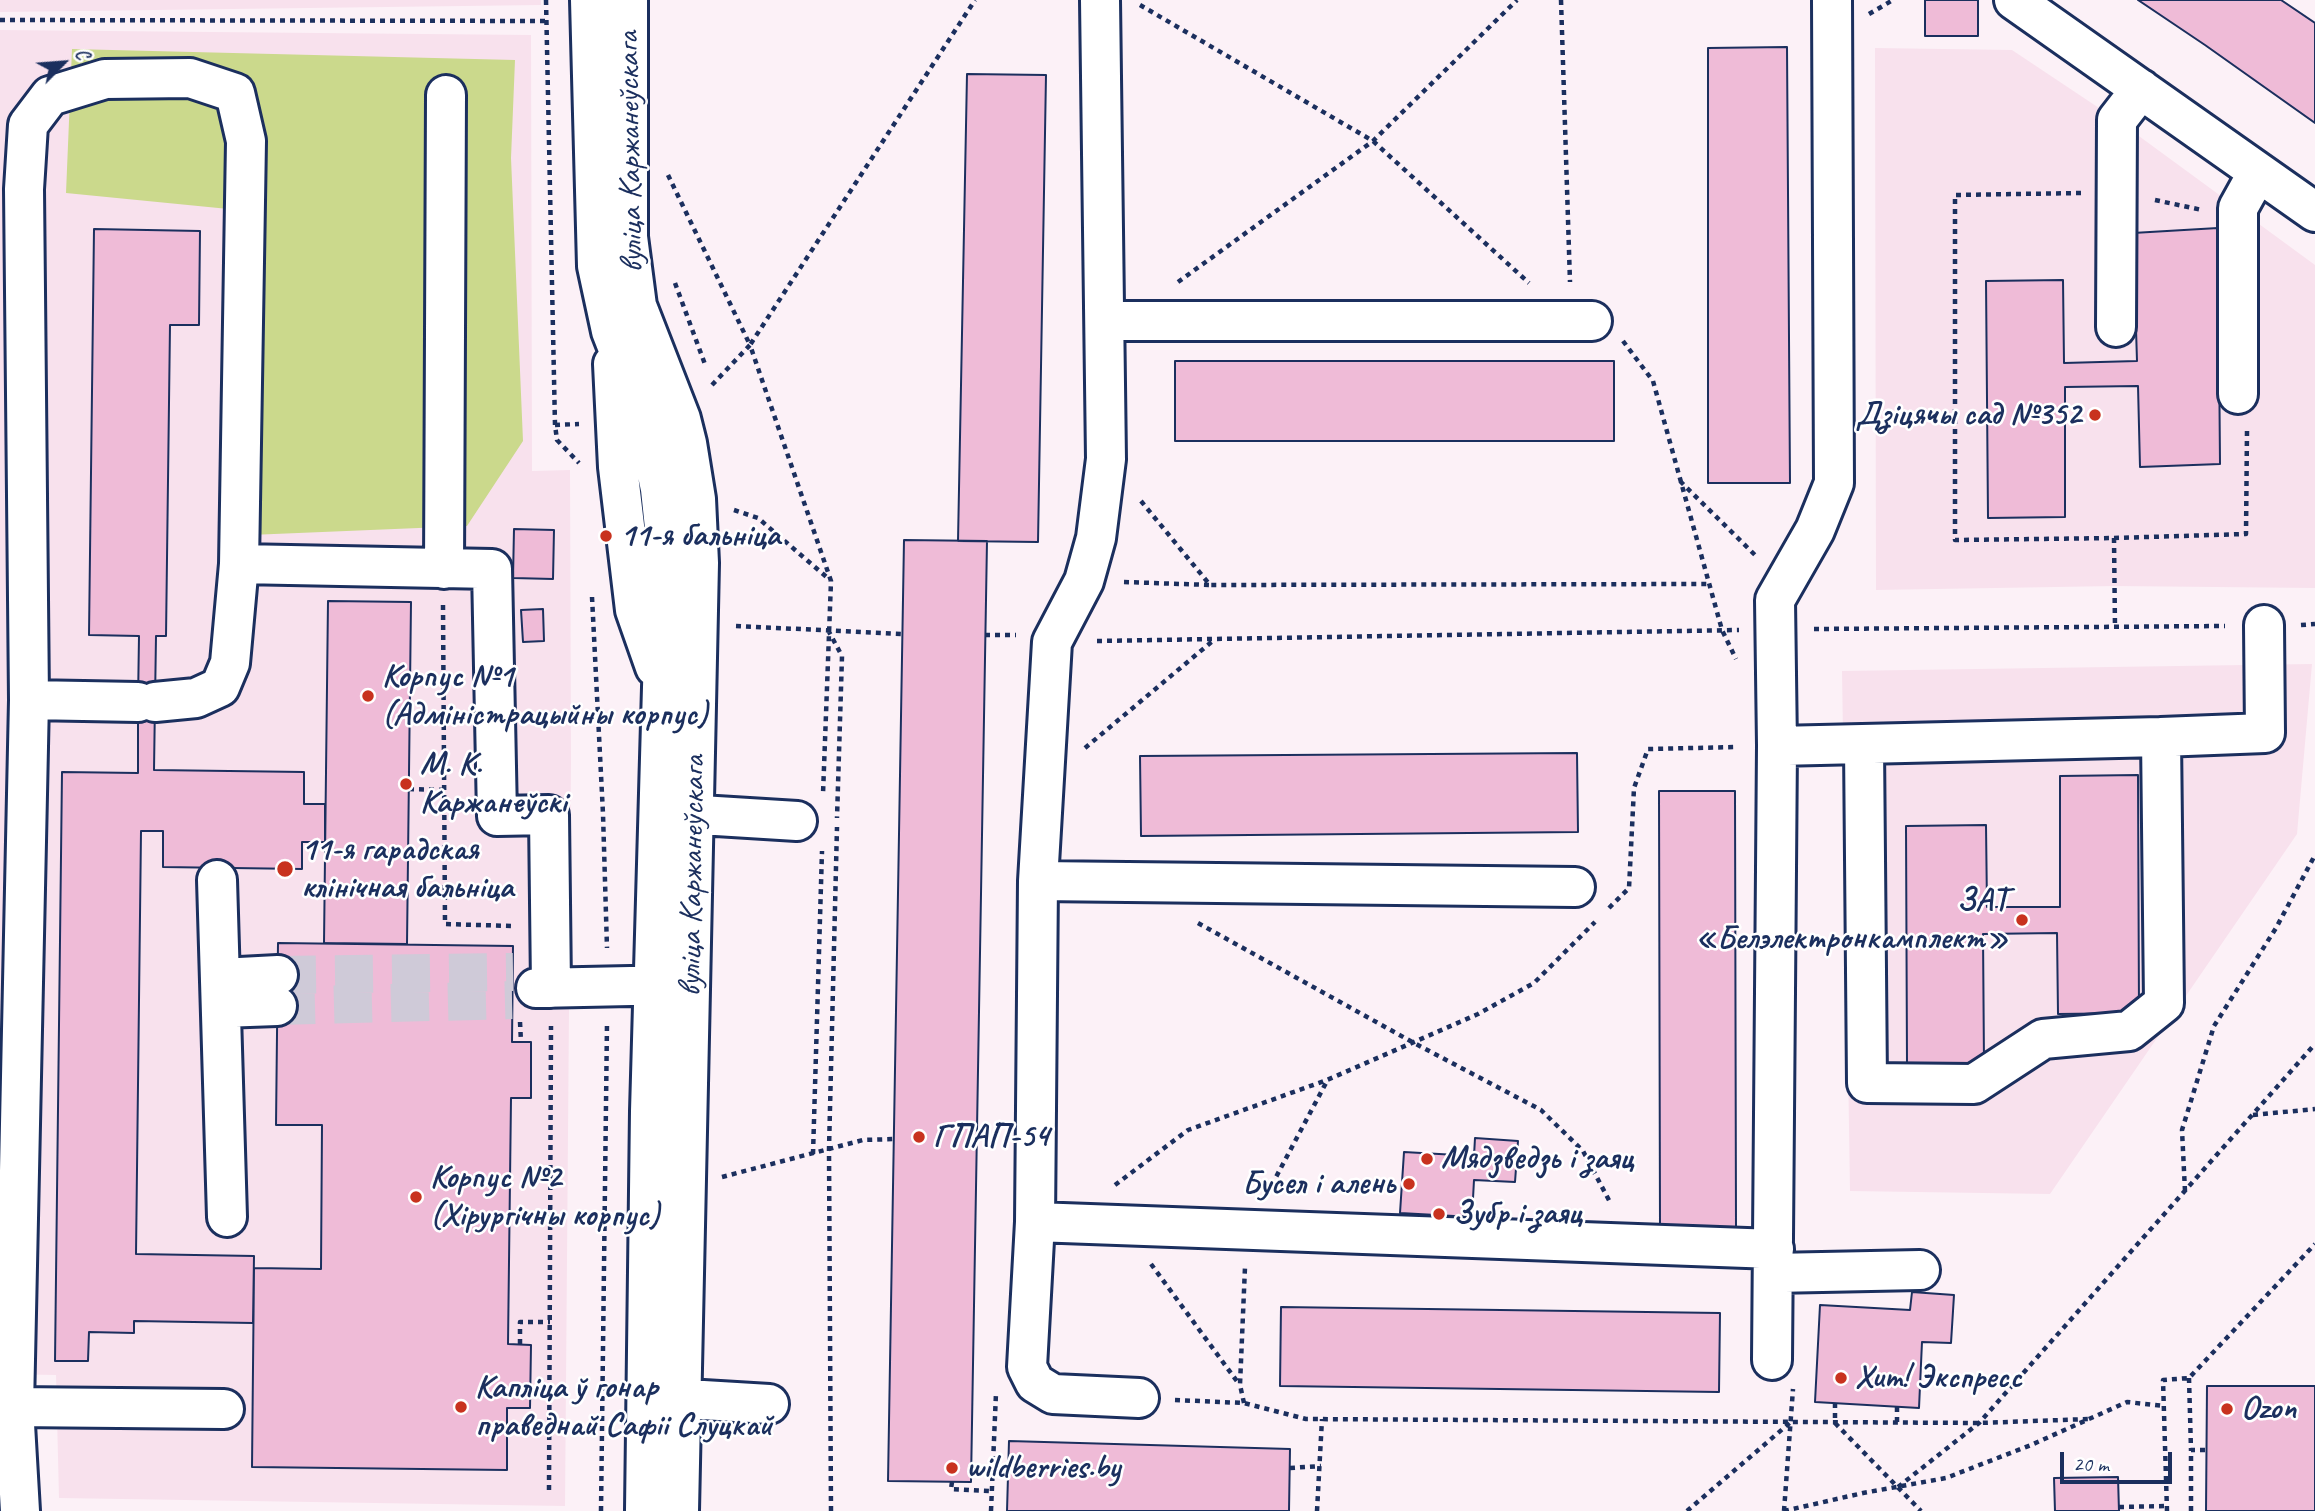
<!DOCTYPE html>
<html>
<head>
<meta charset="utf-8">
<style>
  body { margin:0 }
  #map { position:relative; width:2315px; height:1511px; overflow:hidden; background:#fcf1f7; font-family:Caveat,sans-serif }
  canvas { display:block }
  .north { position:absolute; left:28px; top:28px; width:70px; height:70px; -webkit-text-stroke:5px #fff; paint-order:stroke; rotate:65deg; font-size:19px; font-weight:700; line-height:28px; text-align:center; color:#1b2f5e }
  .north::after { content:''; display:block; margin:auto; width:24px; height:32px; background:#1b2f5e; clip-path:polygon(50% 0,100% 100%,50% 72%,0 100%) }
  .scale { position:absolute; left:2060px; top:1452px; width:112px; height:32px; box-sizing:border-box; border:4px solid #1b2f5e; border-top:0; padding-left:9px; font-size:21px; line-height:24px; white-space:nowrap; color:#1b2f5e; -webkit-text-stroke:5px #fff; paint-order:stroke }
</style>
</head>
<body>
<div id="map">
<canvas width="2315" height="1511"></canvas>
<div class="north">С</div>
<div class="scale">20 m</div>
</div>
<script>
const ctx = document.querySelector('canvas').getContext('2d');
ctx.lineJoin = 'round';
function fillPath(path, color) { ctx.fillStyle = color; ctx.fill(path, 'evenodd'); }
function stroke(path, color, width, dash) { ctx.strokeStyle = color; ctx.lineWidth = width; ctx.lineCap = dash ? 'butt' : 'round'; ctx.setLineDash(dash || []); ctx.stroke(path); }
function write(font, color, halo, rows, align = 'center') {
  ctx.font = font + ' Caveat,sans-serif'; ctx.lineWidth = 5; ctx.setLineDash([]); ctx.textBaseline = 'middle'; ctx.strokeStyle = halo; ctx.fillStyle = color; for (const [text, x, y, turn = 0] of rows) {
    ctx.save(); ctx.translate(x, y); ctx.rotate((+turn || 0) * Math.PI / 180); ctx.textAlign = isNaN(turn) ? turn : align; if (halo) ctx.strokeText(text, 0, 0); ctx.fillText(text, 0, 0); ctx.restore();
  }
}
fillPath(new Path2D(`
  M 0,0 L 541,0 L 541,5 L 0,12 Z
  M 0,30 L 531,35 L 532,471 L 570,470 L 571,761 L 565,1506 L 59,1498 L 56,1375 L 0,1374 Z
  M 1875,48 L 2012,50 L 2117,120 L 2315,265 L 2315,588 L 2115,586 L 1876,590 Z
  M 2312,664 L 2297,834 L 2050,1194 L 1850,1191 L 1842,671 Z`), '#f8e1ed');
fillPath(new Path2D(`
  M 72,49 L 515,60 L 511,158 L 523,441 L 467,526 L 250,535 L 259,212 L 66,193 Z`), '#cbd98c');
const building = new Path2D(`
  M 1925,0 L 1978,0 L 1978,36 L 1925,36 Z
  M 2138,0 L 2281,0 L 2315,23 L 2315,123 L 2205,45 Z
  M 1787,47 L 1790,483 L 1708,483 L 1708,48 Z
  M 967,74 L 1046,75 L 1038,542 L 958,541 Z
  M 2218,228 L 2220,464 L 2140,467 L 2138,386 L 2065,387 L 2065,517 L 1988,518 L 1986,281 L 2063,280 L 2064,363 L 2137,361 L 2133,233 Z
  M 94,229 L 200,231 L 199,325 L 170,325 L 166,636 L 156,636 L 155,702 L 138,702 L 139,636 L 89,635 Z
  M 1175,361 L 1614,361 L 1614,441 L 1175,441 Z
  M 514,529 L 554,530 L 553,579 L 513,578 Z
  M 904,540 L 987,541 L 971,1482 L 888,1481 Z
  M 328,601 L 411,602 L 407,944 L 324,943 Z
  M 543,609 L 544,641 L 523,642 L 521,610 Z
  M 138,702 L 155,702 L 154,770 L 304,772 L 304,804 L 325,804 L 325,842 L 302,842 L 302,869 L 163,867 L 163,831 L 141,831 L 136,1254 L 254,1256 L 253,1323 L 134,1321 L 134,1333 L 89,1332 L 88,1361 L 55,1361 L 62,772 L 138,773 Z
  M 1577,753 L 1578,832 L 1141,836 L 1140,756 Z
  M 2138,775 L 2139,1013 L 2058,1014 L 2057,933 L 1983,934 L 1984,1064 L 1907,1065 L 1906,826 L 1986,825 L 1987,907 L 2060,907 L 2060,776 Z
  M 1659,791 L 1735,791 L 1736,1230 L 1660,1230 Z
  M 278,943 L 513,946 L 512,1042 L 531,1042 L 531,1098 L 511,1098 L 508,1344 L 531,1345 L 530,1408 L 507,1408 L 507,1470 L 252,1467 L 254,1268 L 321,1269 L 322,1125 L 276,1125 Z
  M 1475,1138 L 1518,1141 L 1515,1182 L 1474,1180 L 1472,1217 L 1400,1213 L 1404,1152 L 1474,1156 Z
  M 1912,1292 L 1954,1295 L 1951,1343 L 1922,1342 L 1919,1408 L 1815,1402 L 1820,1305 L 1910,1310 Z
  M 1281,1307 L 1720,1313 L 1719,1392 L 1280,1386 Z
  M 2207,1386 L 2315,1386 L 2315,1511 L 2206,1511 Z
  M 1009,1441 L 1290,1449 L 1289,1511 L 1007,1511 Z
  M 2118,1477 L 2119,1511 L 2055,1511 L 2054,1478 Z`);
fillPath(building, '#efbbd7');
stroke(building, '#1b2f5e', 2);
stroke(new Path2D(`
  M 278,975 L 513,972
  M 277,1006 L 512,1000`), '#cfcad8', 38, [38, 19]);
const minor = new Path2D(`
  M 590,0 L 597,266 L 611,331 L 646,421 L 660,489 L 666,546 L 650,1111 L 645,1511
  M 628,0 L 628,237 L 637,306 L 681,419 L 687,443 L 696,499 L 699,563 L 679,1511
  M 1100,0 L 1106,459 L 1096,538 L 1084,581 L 1052,642 L 1038,881 L 1035,1222 L 1027,1367 L 1035,1383 L 1053,1394 L 1139,1398
  M 2014,0 L 2315,212
  M 1105,321 L 1592,321
  M 2116,327 L 2117,120 L 2141,89
  M 613,364 L 618,467 L 635,610 L 655,667
  M 2238,394 L 2238,208 L 2258,172
  M 239,564 L 492,569 L 497,816 L 549,815 L 551,988
  M 444,569 L 446,95
  M 29,700 L 138,702
  M 2161,737 L 2265,733 L 2264,625
  M 1777,746 L 2161,737 L 2164,1003 L 2129,1031 L 2043,1039 L 1974,1084 L 1867,1083 L 1864,745
  M 668,813 L 797,821
  M 217,880 L 227,1217
  M 1038,881 L 1575,887
  M 221,978 L 278,975
  M 536,988 L 678,985
  M 221,1008 L 277,1006
  M 1035,1222 L 1774,1249
  M 1773,1273 L 1920,1270
  M 1772,1360 L 1777,746 L 1775,600 L 1815,530 L 1834,483 L 1832,0
  M 656,1401 L 703,1400 L 769,1404
  M 14,1407 L 224,1409
  M 20,1511 L 14,1407 L 29,700 L 24,189 L 28,125 L 50,96 L 105,79 L 190,78 L 235,93 L 246,141 L 239,564 L 230,663 L 220,687 L 196,698 L 155,702`);
stroke(minor, '#1b2f5e', 44);
stroke(new Path2D(`
  M 546,0 L 555,425 L 557,440 L 579,463
  M 1561,0 L 1570,282
  M 1140,5 L 1373,141 L 1529,283
  M 1869,14 L 1893,0
  M 0,20 L 546,21
  M 668,175 L 750,345 L 975,0
  M 2081,193 L 1955,195 L 1955,540 L 2114,538 L 2115,628
  M 2155,200 L 2202,210
  M 1178,282 L 1373,141 L 1517,0
  M 675,283 L 706,367
  M 1623,341 L 1653,381 L 1722,630 L 1736,659
  M 712,385 L 750,345 L 831,581 L 823,794
  M 555,425 L 579,424
  M 1680,481 L 1756,556
  M 1141,501 L 1210,585 L 1710,584
  M 734,510 L 758,518 L 830,580
  M 2114,538 L 2246,534 L 2247,431
  M 1124,582 L 1210,585
  M 592,597 L 603,814 L 607,948
  M 443,605 L 445,924 L 512,926
  M 2301,625 L 2315,624
  M 736,626 L 903,634
  M 1814,629 L 2225,626
  M 828,630 L 842,656 L 837,818
  M 985,635 L 1016,635
  M 1097,641 L 1739,630
  M 1085,748 L 1215,639
  M 409,789 L 445,790
  M 1609,908 L 1629,888 L 1634,788 L 1648,749 L 1738,747
  M 1198,923 L 1414,1043 L 1541,1110 L 1583,1151 L 1611,1204
  M 520,1022 L 521,1042
  M 2253,1115 L 2315,1109
  M 813,1154 L 822,851
  M 722,1177 L 863,1140 L 894,1139
  M 1115,1185 L 1188,1130 L 1327,1080 L 1478,1014 L 1534,983 L 1595,922
  M 2185,1191 L 2182,1130 L 2214,1026 L 2276,928 L 2315,855
  M 1267,1194 L 1327,1081
  M 1151,1264 L 1239,1384
  M 520,1344 L 520,1322 L 550,1322
  M 2189,1378 L 2191,1450
  M 1175,1400 L 1244,1403 L 1306,1419 L 1979,1423 L 2089,1419
  M 1244,1403 L 1240,1385 L 1245,1267
  M 1835,1403 L 1835,1423 L 1921,1511
  M 1897,1407 L 1897,1423
  M 1290,1468 L 1321,1466
  M 952,1482 L 951,1489 L 991,1491
  M 1898,1487 L 1979,1423 L 2315,1044
  M 549,1490 L 551,1026
  M 2119,1507 L 2167,1506
  M 601,1511 L 607,1023
  M 831,1511 L 829,1149 L 837,827
  M 991,1511 L 996,1393
  M 1317,1511 L 1322,1419
  M 1687,1511 L 1792,1421
  M 1784,1511 L 1793,1389
  M 1784,1511 L 1863,1493 L 1946,1478 L 2031,1445 L 2127,1402 L 2164,1406
  M 2167,1511 L 2163,1380 L 2189,1378 L 2315,1244
  M 2191,1511 L 2191,1450 L 2207,1450`), '#1b2f5e', 4.5, [5, 5]);
stroke(minor, '#fff', 38);
for (const [x, y, r, color] of [
  [2095,415,7,"#c8321e"],
  [606,536,7,"#c8321e"],
  [368,696,7,"#c8321e"],
  [406,784,7,"#c8321e"],
  [285,869,9,"#c8321e"],
  [2022,920,7,"#c8321e"],
  [919,1137,7,"#c8321e"],
  [1427,1159,7,"#c8321e"],
  [1409,1184,7,"#c8321e"],
  [416,1197,7,"#c8321e"],
  [1439,1214,7,"#c8321e"],
  [1841,1378,7,"#c8321e"],
  [461,1407,7,"#c8321e"],
  [2227,1409,7,"#c8321e"],
  [952,1468,7,"#c8321e"]
]) { const dot = new Path2D(); dot.arc(x, y, r, 0, 2 * Math.PI); ctx.fillStyle = color; ctx.fill(dot); stroke(dot, '#fff', 2.5); }
write('33px', '#1b2f5e', '#fff', [
  ["вуліца Каржанеўскага",631,152,-91],
  ["вуліца Каржанеўскага",693,876,-89]
]);
write('bold 33px', '#1b2f5e', '#fff', [
  ["Дзіцячы сад №352",2081,415,"right"],
  ["11-я бальніца",620,536],
  ["Корпус №1",382,677],
  ["(Адміністрацыйны корпус)",382,715],
  ["М. К.",420,765],
  ["Каржанеўскі",420,803],
  ["11-я гарадская",301,850],
  ["клінічная бальніца",301,888],
  ["ЗАТ",2008,901,"right"],
  ["«Белэлектронкамплект»",2008,939,"right"],
  ["ГПАП-54",933,1137],
  ["Мядзведзь і заяц",1441,1159],
  ["Корпус №2",430,1178],
  ["(Хірургічны корпус)",430,1216],
  ["Бусел і алень",1395,1184,"right"],
  ["Зубр і заяц",1453,1214],
  ["Хит! Экспресс",1855,1378],
  ["Капліца ў гонар",475,1388],
  ["праведнай Сафіі Слуцкай",475,1426],
  ["Ozon",2241,1409],
  ["wildberries.by",966,1468]
], 'left');
</script>
</body>
</html>
